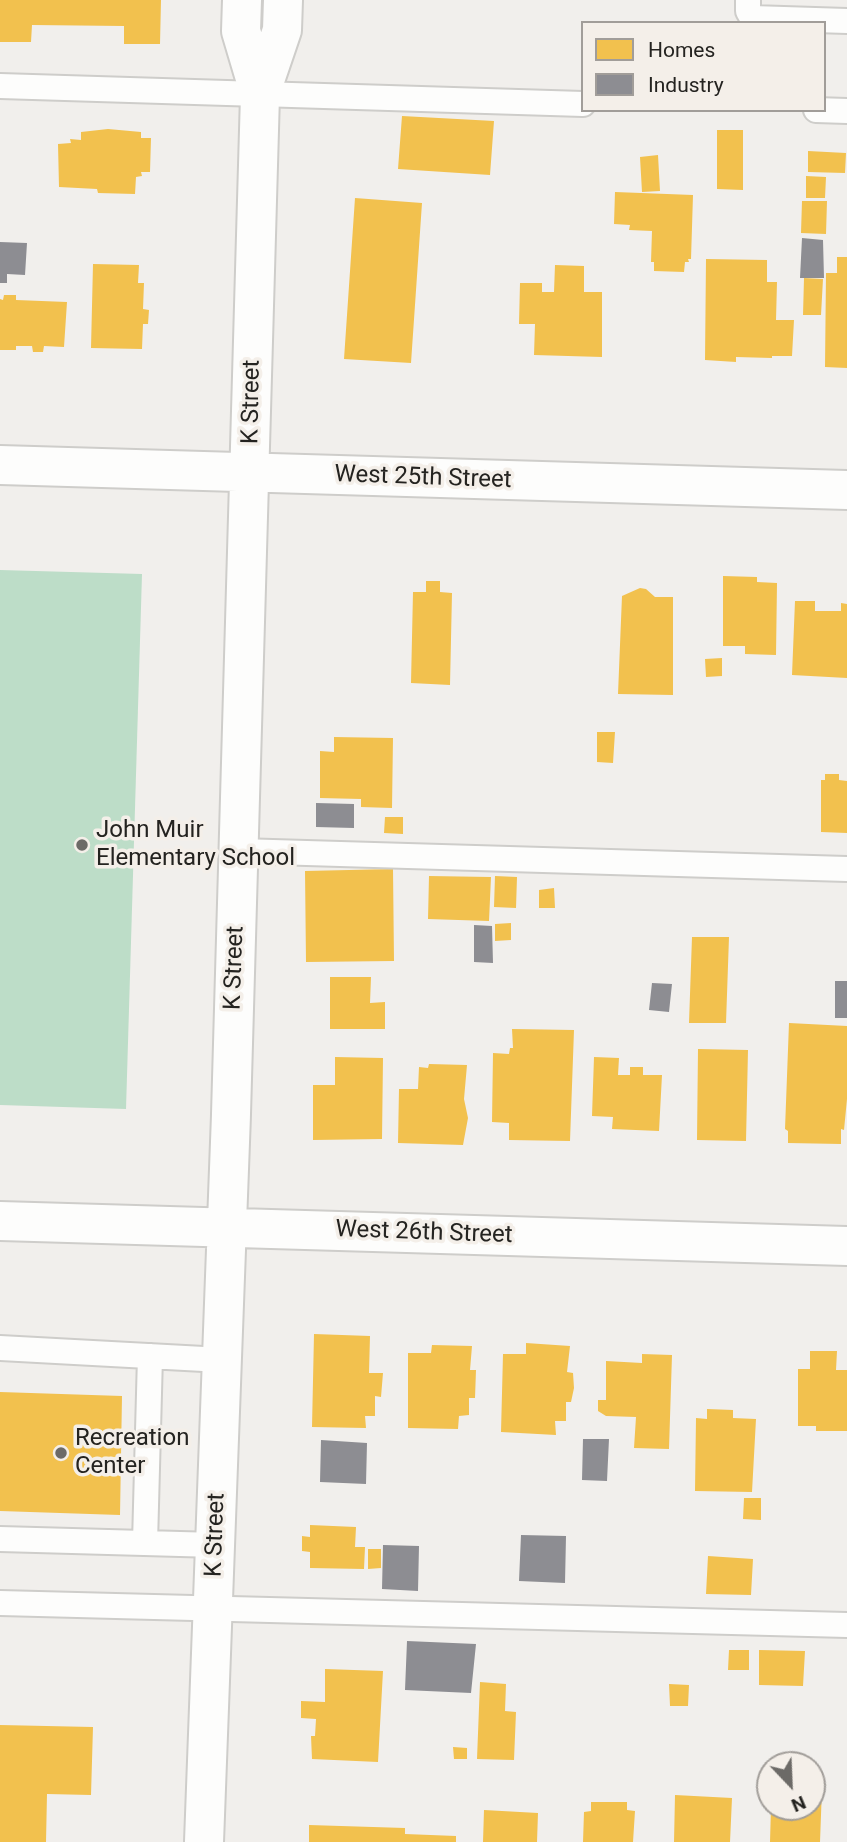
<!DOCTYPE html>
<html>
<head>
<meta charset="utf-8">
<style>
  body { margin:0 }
  #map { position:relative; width:847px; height:1842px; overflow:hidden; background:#f1efec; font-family:Roboto,sans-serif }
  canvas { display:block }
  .legend { position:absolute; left:581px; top:21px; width:245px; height:91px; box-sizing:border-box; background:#f4efe9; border:2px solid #a19d99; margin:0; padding:9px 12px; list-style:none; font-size:21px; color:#242320 }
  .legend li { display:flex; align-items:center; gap:14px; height:35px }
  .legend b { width:35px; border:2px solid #a19d99 }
  .north { position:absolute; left:756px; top:1751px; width:70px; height:70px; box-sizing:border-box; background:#f4efe9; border:2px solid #a19d99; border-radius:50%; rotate:157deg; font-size:19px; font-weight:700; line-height:28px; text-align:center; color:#242320 }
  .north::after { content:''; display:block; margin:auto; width:24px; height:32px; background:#6c6a67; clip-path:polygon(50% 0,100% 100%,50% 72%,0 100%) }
</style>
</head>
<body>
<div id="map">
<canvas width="847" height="1842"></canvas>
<ul class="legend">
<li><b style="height:19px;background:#f2c14e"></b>Homes</li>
<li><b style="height:19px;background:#8d8d92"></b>Industry</li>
</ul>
<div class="north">N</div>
</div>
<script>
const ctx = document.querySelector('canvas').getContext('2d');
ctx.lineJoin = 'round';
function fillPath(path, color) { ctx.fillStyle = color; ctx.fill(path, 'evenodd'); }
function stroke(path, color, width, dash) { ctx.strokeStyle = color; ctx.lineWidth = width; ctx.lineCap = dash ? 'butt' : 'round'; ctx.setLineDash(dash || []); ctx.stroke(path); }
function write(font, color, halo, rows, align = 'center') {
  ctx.font = font + ' Roboto,sans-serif'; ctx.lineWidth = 7; ctx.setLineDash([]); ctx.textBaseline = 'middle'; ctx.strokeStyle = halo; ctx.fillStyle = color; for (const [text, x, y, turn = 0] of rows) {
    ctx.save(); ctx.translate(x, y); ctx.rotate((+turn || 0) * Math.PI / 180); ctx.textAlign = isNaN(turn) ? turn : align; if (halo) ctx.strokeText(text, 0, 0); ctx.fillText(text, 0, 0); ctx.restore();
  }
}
fillPath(new Path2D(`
  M 0,570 L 142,574 L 126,1109 L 0,1105 Z`), '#bdddc8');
fillPath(new Path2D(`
  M 0,0 L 161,0 L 160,44 L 124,44 L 124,26 L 32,25 L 31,42 L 0,42 Z
  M 402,116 L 494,121 L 490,175 L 398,169 Z
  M 108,129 L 141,132 L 141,138 L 151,138 L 150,172 L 141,172 L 142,176 L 136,177 L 135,194 L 98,193 L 97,189 L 59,187 L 58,144 L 71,143 L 70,139 L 81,140 L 81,132 Z
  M 717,130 L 743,130 L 743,190 L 717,189 Z
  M 808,151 L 846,153 L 845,173 L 808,172 Z
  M 658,155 L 660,191 L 642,192 L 640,157 Z
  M 806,176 L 826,177 L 825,198 L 806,198 Z
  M 615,192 L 693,195 L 691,259 L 688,259 L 689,262 L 685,262 L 684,272 L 654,271 L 654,262 L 651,262 L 652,231 L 629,230 L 630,225 L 614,224 Z
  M 355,198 L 422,203 L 411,363 L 344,359 Z
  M 802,201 L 827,201 L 826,234 L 801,233 Z
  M 837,257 L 847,257 L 847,368 L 825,367 L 826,273 L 837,273 Z
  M 706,259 L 767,260 L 767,282 L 777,282 L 776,320 L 794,320 L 792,356 L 772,356 L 772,358 L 736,357 L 736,362 L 705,360 Z
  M 93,264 L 139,265 L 138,283 L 144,283 L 143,309 L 149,310 L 148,324 L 143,324 L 142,349 L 91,348 Z
  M 555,265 L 584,266 L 584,292 L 602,292 L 602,357 L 534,355 L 535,324 L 519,324 L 520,283 L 542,283 L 542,292 L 554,292 Z
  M 804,278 L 823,279 L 821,315 L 803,315 Z
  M 4,295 L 16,295 L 16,300 L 67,302 L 64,347 L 44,346 L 43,352 L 33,352 L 32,346 L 16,346 L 16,350 L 0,350 L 0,299 L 3,300 Z
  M 723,576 L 757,577 L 757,582 L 777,583 L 776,655 L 745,654 L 745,646 L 723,646 Z
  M 426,581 L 440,581 L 440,592 L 452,593 L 450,685 L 411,683 L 413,592 L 426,592 Z
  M 640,588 L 646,589 L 655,597 L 673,597 L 673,695 L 618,694 L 622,596 Z
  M 795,601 L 815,601 L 815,611 L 841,611 L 841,603 L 847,604 L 847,678 L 792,675 Z
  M 722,658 L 722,676 L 706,677 L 705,659 Z
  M 597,732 L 615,732 L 613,763 L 597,762 Z
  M 334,737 L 393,738 L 392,808 L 361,807 L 361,799 L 320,798 L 320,751 L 334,752 Z
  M 825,774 L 839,774 L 839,780 L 847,781 L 847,833 L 821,832 L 821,780 L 825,780 Z
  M 385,817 L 403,817 L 403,834 L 384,833 Z
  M 393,869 L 394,961 L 306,962 L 305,871 Z
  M 429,876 L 491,877 L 489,921 L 428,919 Z
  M 495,876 L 517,877 L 516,908 L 494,907 Z
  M 554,888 L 555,908 L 539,908 L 539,890 Z
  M 511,923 L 511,940 L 495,941 L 495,924 Z
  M 692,937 L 729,937 L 726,1023 L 689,1023 Z
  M 330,977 L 371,977 L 370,1003 L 385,1002 L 385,1029 L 330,1029 Z
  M 789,1023 L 847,1026 L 847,1099 L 844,1130 L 841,1129 L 841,1144 L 788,1143 L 788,1131 L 785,1129 Z
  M 512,1029 L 574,1030 L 570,1141 L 509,1140 L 509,1123 L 492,1122 L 493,1053 L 509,1054 L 510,1048 L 513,1048 Z
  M 698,1049 L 748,1050 L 746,1141 L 697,1140 Z
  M 335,1057 L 383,1058 L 382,1139 L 313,1140 L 313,1085 L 335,1085 Z
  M 594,1057 L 619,1058 L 618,1075 L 630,1075 L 630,1067 L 643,1067 L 643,1075 L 662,1075 L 659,1131 L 612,1129 L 613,1117 L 592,1116 Z
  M 429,1064 L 467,1065 L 464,1099 L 468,1118 L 463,1145 L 398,1143 L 399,1089 L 418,1089 L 419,1067 L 428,1068 Z
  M 314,1334 L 370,1336 L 369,1373 L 383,1373 L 381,1397 L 375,1396 L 375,1416 L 365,1416 L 366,1428 L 312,1427 Z
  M 526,1343 L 570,1346 L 567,1372 L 573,1373 L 574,1388 L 571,1402 L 566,1402 L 566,1421 L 555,1421 L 556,1435 L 501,1432 L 503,1354 L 526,1354 Z
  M 432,1345 L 472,1346 L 470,1370 L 476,1370 L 475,1398 L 469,1398 L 469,1415 L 459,1416 L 458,1429 L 408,1428 L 408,1353 L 431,1353 Z
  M 810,1351 L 837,1351 L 836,1370 L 847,1370 L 847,1431 L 816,1431 L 816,1426 L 798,1426 L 798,1369 L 810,1369 Z
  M 642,1354 L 672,1355 L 669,1449 L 634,1448 L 636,1417 L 606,1416 L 598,1411 L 598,1400 L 606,1400 L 606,1361 L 642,1363 Z
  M 0,1392 L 122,1396 L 120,1515 L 0,1511 Z
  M 707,1409 L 733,1410 L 733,1418 L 756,1419 L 752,1492 L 695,1491 L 696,1418 L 707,1419 Z
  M 744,1498 L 761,1498 L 761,1520 L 743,1519 Z
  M 310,1525 L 356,1527 L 355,1547 L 365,1547 L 364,1569 L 310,1568 L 310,1552 L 302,1551 L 302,1536 L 310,1537 Z
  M 368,1549 L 381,1549 L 381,1568 L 368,1569 Z
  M 708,1556 L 753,1559 L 751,1595 L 706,1594 Z
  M 729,1650 L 749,1650 L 749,1670 L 728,1670 Z
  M 759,1650 L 805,1651 L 803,1686 L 759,1685 Z
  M 325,1669 L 383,1671 L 378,1762 L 312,1759 L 311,1736 L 315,1736 L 316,1719 L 301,1718 L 301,1701 L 325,1702 Z
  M 480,1682 L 506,1684 L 505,1711 L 516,1712 L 514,1760 L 477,1759 Z
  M 669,1684 L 689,1685 L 688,1706 L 670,1706 Z
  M 0,1725 L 93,1727 L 91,1795 L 47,1794 L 46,1842 L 0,1842 Z
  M 453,1747 L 467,1748 L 467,1759 L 454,1759 Z
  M 812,1788 L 822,1788 L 820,1842 L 770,1842 L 771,1807 L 812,1807 Z
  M 675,1795 L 732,1798 L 730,1842 L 674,1842 Z
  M 591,1802 L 627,1802 L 627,1810 L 635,1811 L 633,1842 L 583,1842 L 584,1812 L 591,1811 Z
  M 484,1810 L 538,1813 L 537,1842 L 483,1842 Z
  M 309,1825 L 405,1828 L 405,1834 L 456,1836 L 456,1842 L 309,1842 Z`), '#f2c14e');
fillPath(new Path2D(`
  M 802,238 L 823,240 L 824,278 L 800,278 Z
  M 0,242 L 27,243 L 25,275 L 7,274 L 7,283 L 0,283 Z
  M 316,803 L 354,804 L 354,828 L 316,827 Z
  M 474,925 L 492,926 L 493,963 L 474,962 Z
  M 835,981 L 847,981 L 847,1018 L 835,1018 Z
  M 652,983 L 672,984 L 669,1012 L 649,1010 Z
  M 583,1439 L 609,1439 L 607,1481 L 582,1480 Z
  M 321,1440 L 367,1443 L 366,1484 L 320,1482 Z
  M 521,1535 L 566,1536 L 565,1583 L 519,1581 Z
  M 383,1545 L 419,1546 L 418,1591 L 382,1589 Z
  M 407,1641 L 476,1644 L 471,1693 L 405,1690 Z`), '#8d8d92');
const lane = new Path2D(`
  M 748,0 L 748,11 L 752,18 L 847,21
  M 0,86 L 583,104
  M 816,110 L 847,111
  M 239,851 L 847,869
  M 0,1348 L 222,1360
  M 0,1539 L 216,1545
  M 145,1543 L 150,1356
  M 0,1603 L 847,1625`);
const street = new Path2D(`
  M 242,0 L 241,31 L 260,95
  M 0,465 L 847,490
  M 0,1221 L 847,1246
  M 204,1842 C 228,1260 246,677 260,95 L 282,30 L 283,0`);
stroke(lane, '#cecdca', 28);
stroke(street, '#cecdca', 42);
stroke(lane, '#fdfdfc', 24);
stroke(street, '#fdfdfc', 38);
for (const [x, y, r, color] of [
  [82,845,7,"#6c6a67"],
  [61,1453,7,"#6c6a67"]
]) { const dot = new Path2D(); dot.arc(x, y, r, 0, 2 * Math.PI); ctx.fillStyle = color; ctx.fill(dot); stroke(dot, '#f4efe9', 2.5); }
write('24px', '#242320', '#f4efe9', [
  ["K Street",252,402,-89],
  ["West 25th Street",423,478,2],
  ["K Street",235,968,-88],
  ["West 26th Street",424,1233,2],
  ["K Street",216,1535,-88]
]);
write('24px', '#242320', '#f4efe9', [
  ["John Muir",96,831],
  ["Elementary School",96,859],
  ["Recreation",75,1439],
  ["Center",75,1467]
], 'left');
</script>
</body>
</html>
